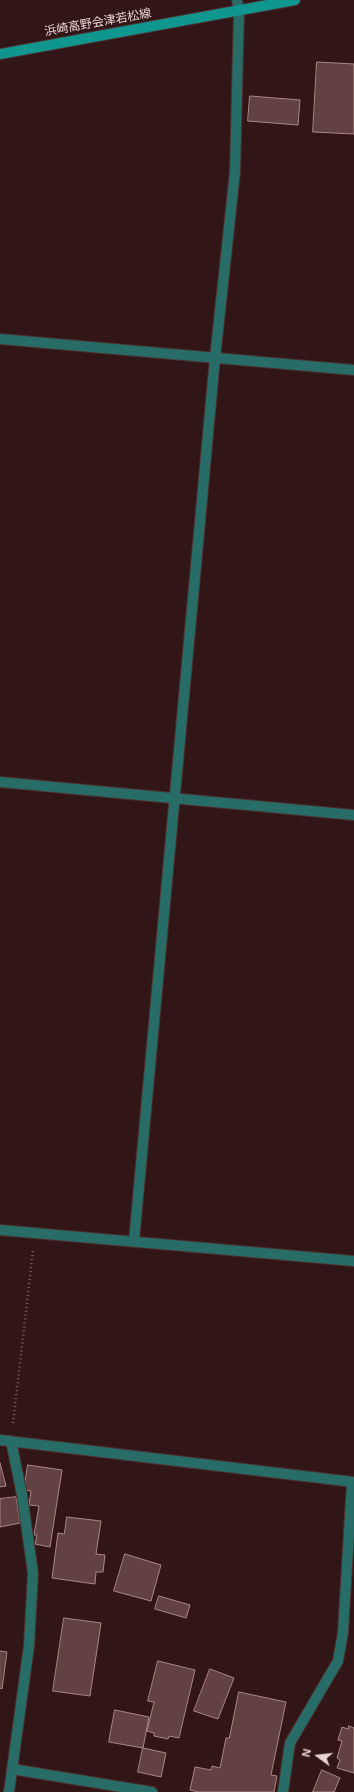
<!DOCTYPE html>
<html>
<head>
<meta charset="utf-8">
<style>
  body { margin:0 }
  #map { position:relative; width:354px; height:1792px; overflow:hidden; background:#321617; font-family:"DM Sans",sans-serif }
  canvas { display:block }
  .north { position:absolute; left:298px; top:1736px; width:40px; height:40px; -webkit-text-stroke:3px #321617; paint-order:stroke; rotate:285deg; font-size:11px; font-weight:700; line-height:16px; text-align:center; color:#e8d4d3 }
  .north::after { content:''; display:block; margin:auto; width:14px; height:18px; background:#e8d4d3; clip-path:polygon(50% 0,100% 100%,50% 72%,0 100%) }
</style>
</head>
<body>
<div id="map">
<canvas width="354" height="1792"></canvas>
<div class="north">N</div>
</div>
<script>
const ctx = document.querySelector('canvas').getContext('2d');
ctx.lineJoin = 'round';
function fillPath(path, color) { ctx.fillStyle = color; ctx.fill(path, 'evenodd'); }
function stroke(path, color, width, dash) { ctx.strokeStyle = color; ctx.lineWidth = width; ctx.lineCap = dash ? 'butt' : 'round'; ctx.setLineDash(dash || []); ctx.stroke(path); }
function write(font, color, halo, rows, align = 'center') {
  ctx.font = font + ' "DM Sans","Noto Sans JP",sans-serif'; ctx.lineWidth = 3; ctx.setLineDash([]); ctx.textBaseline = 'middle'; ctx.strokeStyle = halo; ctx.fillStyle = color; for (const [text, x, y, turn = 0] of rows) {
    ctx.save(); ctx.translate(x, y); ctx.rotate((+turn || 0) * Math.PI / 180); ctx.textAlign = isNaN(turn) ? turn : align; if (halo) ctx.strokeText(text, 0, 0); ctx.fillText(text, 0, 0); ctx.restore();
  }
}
const building = new Path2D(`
  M 317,62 L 354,64 L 354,134 L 313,132 Z
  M 250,96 L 300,100 L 298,125 L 248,121 Z
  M 0,1463 L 6,1486 L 0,1487 Z
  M 28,1465 L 62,1470 L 50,1547 L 35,1544 L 37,1535 L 34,1535 L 39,1506 L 29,1505 L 31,1491 L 24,1490 Z
  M 16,1497 L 20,1523 L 0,1527 L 0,1499 Z
  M 67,1517 L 101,1521 L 96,1554 L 105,1555 L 103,1572 L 96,1572 L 95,1584 L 52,1578 L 58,1533 L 64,1534 Z
  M 125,1554 L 161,1565 L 151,1601 L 114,1591 Z
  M 159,1596 L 190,1605 L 186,1618 L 155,1609 Z
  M 64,1618 L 101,1623 L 90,1696 L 53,1691 Z
  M 0,1651 L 7,1652 L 2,1689 L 0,1688 Z
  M 158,1661 L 195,1670 L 179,1738 L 169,1736 L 168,1739 L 154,1736 L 154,1733 L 147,1731 L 154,1702 L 148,1701 Z
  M 210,1669 L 234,1678 L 218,1719 L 194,1711 Z
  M 239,1692 L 286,1702 L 271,1775 L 277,1776 L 274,1792 L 198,1792 L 190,1790 L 195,1767 L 211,1770 L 212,1766 L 220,1768 L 226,1738 L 229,1738 Z
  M 115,1710 L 149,1717 L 143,1748 L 109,1742 Z
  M 349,1726 L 354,1728 L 354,1773 L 337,1768 L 340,1760 L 337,1758 L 342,1741 L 338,1740 L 342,1727 L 348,1729 Z
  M 143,1748 L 166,1753 L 161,1777 L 138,1772 Z
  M 322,1770 L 340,1778 L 334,1792 L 313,1792 Z`);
fillPath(building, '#614141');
stroke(building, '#aa8685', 1);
const minor = new Path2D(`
  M 0,339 L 354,370
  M 0,782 L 354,815
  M 0,1230 L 354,1261
  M 134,1241 L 215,358 L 235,172 L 239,10 L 237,0
  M 0,1440 L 354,1482
  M 12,1769 L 152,1792
  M 9,1792 L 29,1646 L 33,1573 L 22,1495 L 11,1441
  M 283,1792 L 290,1743 L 338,1661 L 343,1632 L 352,1482`);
const secondary = new Path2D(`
  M 0,54 L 295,0`);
stroke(minor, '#4b3131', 12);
stroke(secondary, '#4b3131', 12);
stroke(new Path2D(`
  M 13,1423 L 33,1251`), '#7a6161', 2.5, [1, 3]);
stroke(minor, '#276c66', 10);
stroke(secondary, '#0f968f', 10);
write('12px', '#e8d4d3', '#321617', [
  ["浜崎高野会津若松線",98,23,-10]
]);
</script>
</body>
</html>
